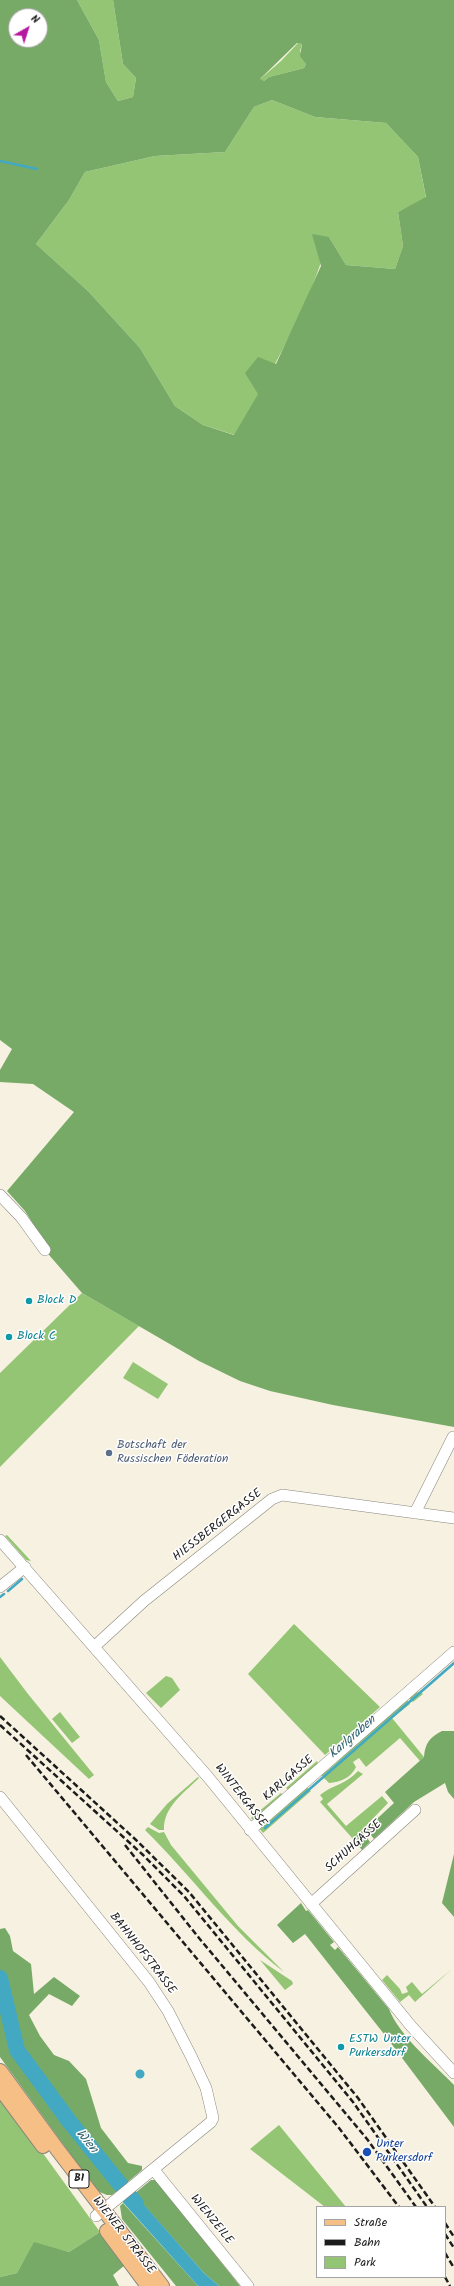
<!DOCTYPE html>
<html>
<head>
<meta charset="utf-8">
<style>
  body { margin:0 }
  #map { position:relative; width:454px; height:2286px; overflow:hidden; background:#f6f1e0; font-family:Kalam,sans-serif }
  canvas { display:block }
  .legend { position:absolute; left:316px; top:2206px; width:130px; height:72px; box-sizing:border-box; background:#fff; border:1px solid #a4a4a4; margin:0; padding:5px 7px; list-style:none; font-size:12px; color:#1c1c1c }
  .legend li { display:flex; align-items:center; gap:8px; height:20px }
  .legend b { width:20px; border:1px solid #a4a4a4 }
  .north { position:absolute; left:8px; top:8px; width:40px; height:40px; box-sizing:border-box; background:#fff; border:1px solid #a4a4a4; border-radius:50%; rotate:39deg; font-size:11px; font-weight:700; line-height:16px; text-align:center; color:#1c1c1c }
  .north::after { content:''; display:block; margin:auto; width:14px; height:18px; background:#b5179e; clip-path:polygon(50% 0,100% 100%,50% 72%,0 100%) }
</style>
</head>
<body>
<div id="map">
<canvas width="454" height="2286"></canvas>
<ul class="legend">
<li><b style="height:5px;background:#f5bf86"></b>Straße</li>
<li><b style="height:5px;background:#1c1c1c"></b>Bahn</li>
<li><b style="height:11px;background:#94c574"></b>Park</li>
</ul>
<div class="north">N</div>
</div>
<script>
const ctx = document.querySelector('canvas').getContext('2d');
ctx.lineJoin = 'round';
function fillPath(path, color) { ctx.fillStyle = color; ctx.fill(path, 'evenodd'); }
function stroke(path, color, width, dash) { ctx.strokeStyle = color; ctx.lineWidth = width; ctx.lineCap = dash ? 'butt' : 'round'; ctx.setLineDash(dash || []); ctx.stroke(path); }
function write(font, color, halo, rows, align = 'center') {
  ctx.font = font + ' Kalam,sans-serif'; ctx.lineWidth = 3; ctx.setLineDash([]); ctx.textBaseline = 'middle'; ctx.strokeStyle = halo; ctx.fillStyle = color; for (const [text, x, y, turn = 0] of rows) {
    ctx.save(); ctx.translate(x, y); ctx.rotate((+turn || 0) * Math.PI / 180); ctx.textAlign = isNaN(turn) ? turn : align; if (halo) ctx.strokeText(text, 0, 0); ctx.fillText(text, 0, 0); ctx.restore();
  }
}
fillPath(new Path2D(`
  M 77,0 L 113,0 L 123,64 L 136,78 L 133,97 L 118,101 L 106,82 L 99,40 Z
  M 298,43 L 302,44 L 300,51 L 306,64 L 304,68 L 269,77 L 264,81 L 259,80 L 281,61 Z
  M 272,100 L 315,117 L 386,123 L 418,157 L 426,198 L 398,212 L 403,246 L 395,269 L 346,265 L 329,237 C 309,308 271,372 235,435 L 203,425 L 175,406 L 140,348 L 88,291 L 36,244 L 69,200 L 85,172 L 155,156 L 225,152 L 254,107 Z
  M 82,1293 L 139,1326 L 0,1467 L 0,1373 Z
  M 133,1362 L 168,1384 L 158,1399 L 123,1378 Z
  M 7,1535 L 31,1561 L 26,1560 L 5,1536 Z
  M 294,1624 L 380,1707 L 325,1755 L 248,1674 Z
  M 0,1657 L 28,1694 L 94,1775 L 89,1779 L 0,1696 Z
  M 166,1676 L 172,1678 L 180,1690 L 161,1708 L 146,1693 Z
  M 420,1692 L 423,1694 L 413,1702 L 408,1697 L 414,1693 Z
  M 406,1699 L 410,1704 L 392,1718 L 424,1757 L 420,1761 L 400,1738 L 366,1767 L 359,1758 L 353,1762 L 356,1767 C 351,1778 340,1782 329,1783 L 320,1774 L 325,1769 L 328,1770 Z
  M 60,1712 L 80,1737 L 72,1743 L 52,1719 Z
  M 317,1761 L 318,1765 L 290,1791 L 286,1788 Z
  M 358,1771 L 363,1774 L 327,1804 L 346,1826 L 382,1796 L 388,1803 L 353,1839 L 320,1802 L 323,1799 L 320,1795 C 332,1785 347,1784 358,1771 Z
  M 198,1777 L 199,1778 C 184,1793 163,1807 164,1830 L 159,1830 L 150,1824 L 167,1804 Z
  M 305,1786 L 311,1791 L 263,1833 L 258,1827 L 272,1818 Z
  M 281,1793 L 284,1796 L 254,1821 L 251,1818 Z
  M 148,1827 L 159,1833 L 164,1832 L 171,1845 L 238,1926 L 284,1972 C 231,1932 192,1876 145,1830 Z
  M 260,1960 L 292,1981 L 293,1984 L 285,1990 Z
  M 452,1969 L 415,2002 L 409,1995 L 400,2002 L 382,1980 L 387,1975 L 400,1989 L 402,1994 L 408,1992 L 406,1987 L 412,1982 L 422,1994 Z
  M 0,2094 L 100,2232 L 69,2252 L 34,2243 L 17,2273 L 0,2277 Z
  M 279,2125 L 346,2207 L 325,2207 L 250,2149 Z`), '#94c574');
fillPath(new Path2D(`
  M 0,0 L 77,0 L 99,40 L 106,82 L 118,101 L 133,97 L 136,78 L 123,64 L 113,0 L 454,0 L 454,1427 L 333,1405 L 270,1391 L 240,1381 L 199,1361 L 82,1293 L 43,1248 L 49,1250 L 25,1211 L 7,1191 L 74,1112 L 33,1084 L 0,1082 L 0,1070 L 12,1049 L 0,1040 ZM 16,16 L 40,16 L 40,40 L 16,40 ZM 297,43 L 302,44 L 300,56 L 306,64 L 304,68 L 269,77 L 264,81 L 260,79 ZM 272,100 L 315,117 L 386,123 L 418,157 L 426,197 L 398,212 L 403,246 L 395,269 L 346,265 L 329,237 L 312,234 L 321,266 L 276,364 L 258,357 L 245,373 L 258,394 L 234,435 L 203,425 L 175,406 L 140,348 L 88,291 L 36,244 L 69,200 L 85,172 L 155,156 L 225,152 L 254,107 Z
  M 442,1731 L 454,1731 L 454,1799 L 448,1792 L 445,1783 L 414,1802 L 374,1839 L 366,1829 L 394,1803 L 385,1792 L 424,1757 C 425,1743 430,1737 442,1731 Z
  M 362,1831 L 370,1842 L 362,1850 L 353,1839 Z
  M 454,1854 L 454,1917 L 442,1903 Z
  M 301,1903 L 306,1911 L 308,1910 L 334,1942 L 330,1945 L 335,1950 L 338,1947 L 389,2009 C 400,2037 433,2063 454,2085 L 454,2127 L 384,2034 L 305,1934 L 293,1943 L 277,1925 Z
  M 5,1928 L 10,1936 L 13,1951 L 31,1964 L 34,1994 L 54,1977 L 80,1996 L 72,2006 L 49,1994 L 29,2015 L 40,2036 L 54,2055 L 69,2061 L 86,2079 L 101,2128 L 128,2163 L 142,2166 L 142,2170 L 112,2195 L 107,2195 L 97,2191 L 0,2057 L 0,1929 Z
  M 151,2180 L 156,2180 L 240,2286 L 219,2286 L 204,2273 L 134,2194 Z
  M 123,2203 L 198,2286 L 176,2286 L 122,2219 L 120,2206 Z
  M 100,2232 L 125,2265 L 113,2275 L 119,2286 L 0,2286 L 0,2277 L 17,2273 L 34,2242 L 69,2252 Z`), '#7a6');
fillPath(new Path2D(`
  M135.5 2074a4.5 4.5 0 1 1 9 0a4.5 4.5 0 1 1-9 0Z
  M 131,2190 L 204,2273 L 219,2286 L 198,2286 L 120,2199 Z`), '#43a9c3');
stroke(new Path2D(`
  M 0,161 L 37,169
  M 8,1591 L 22,1579
  M 0,1597 L 4,1594
  M 265,1828 L 454,1663`), '#43a9c3', 2.5);
stroke(new Path2D(`
  M 0,1978 L 17,2050 L 69,2121 L 136,2204`), '#43a9c3', 16);
const minor = new Path2D(`
  M 0,1195 L 21,1217 L 45,1250
  M 415,1513 L 453,1437
  M 0,1540 L 208,1777 L 411,2026 L 454,2073
  M 0,1587 L 25,1567
  M 95,1646 L 144,1601 L 272,1499 L 282,1495 L 454,1518
  M 0,1797 L 149,1982 L 168,2011 L 191,2056 L 206,2088 L 213,2118 L 211,2122 L 96,2216
  M 250,1830 L 454,1652
  M 311,1904 L 415,1810
  M 154,2170 L 248,2286`);
const major = new Path2D(`
  M 0,2071 L 54,2145 L 162,2286
  M 0,2088 L 43,2146
  M 107,2231 L 148,2286`);
stroke(minor, '#89867e', 12);
stroke(major, '#89867e', 16);
stroke(minor, '#fff', 11);
stroke(major, '#f5bf86', 14);
stroke(new Path2D(`
  M 0,1716 L 135,1839 L 189,1892 L 358,2098 L 435,2207
  M 0,1725 L 142,1854 L 184,1896 L 353,2102 L 427,2207
  M 26,1755 L 339,2128 L 399,2207
  M 125,1845 L 199,1938 L 367,2139 L 416,2207
  M 445,2223 L 454,2237
  M 445,2234 L 454,2248
  M 445,2253 L 454,2268
  M 445,2277 L 450,2286`), '#1c1c1c', 2.5, [6, 3]);
for (const [x, y, r, color] of [
  [29,1301,4,"#0f9aa8"],
  [9,1337,4,"#0f9aa8"],
  [109,1453,4,"#5c6f8a"],
  [341,2047,4,"#0f9aa8"],
  [367,2152,5,"#1a4fb4"]
]) { const dot = new Path2D(); dot.arc(x, y, r, 0, 2 * Math.PI); ctx.fillStyle = color; ctx.fill(dot); stroke(dot, '#fff', 1.5); }
for (const [x, y, w] of [
  [79,2179,20]
]) { const box = new Path2D(); box.roundRect(x - w / 2, y - 9, w, 18, 3); ctx.fillStyle = '#fff'; ctx.fill(box); stroke(box, '#1c1c1c', 1); }
write('bold 11px', '#1c1c1c', null, [
  ["B1",79,2179]
]);
write('12px', '#0d838f', '#fff', [
  ["Block D",37,1301],
  ["Block C",17,1337],
  ["ESTW Unter",349,2040],
  ["Purkersdorf",349,2054]
], 'left');
write('12px', '#4e5e75', '#fff', [
  ["Botschaft der",117,1446],
  ["Russischen Föderation",117,1460]
], 'left');
write('12px', '#1c1c1c', '#fff', [
  ["HIESSBERGERGASSE",218,1526,-38],
  ["KARLGASSE",289,1779,-41],
  ["WINTERGASSE",240,1796,52],
  ["SCHUHGASSE",354,1847,-42],
  ["BAHNHOFSTRASSE",142,1954,52],
  ["WIENZEILE",211,2220,51],
  ["WIENER STRASSE",123,2236,52]
]);
write('12px', '#164399', '#fff', [
  ["Unter",376,2145],
  ["Purkersdorf",376,2159]
], 'left');
write('italic 13px', '#306270', '#fff', [
  ["Karlgraben",353,1738,-41],
  ["Wien",86,2142,51]
]);
</script>
</body>
</html>
